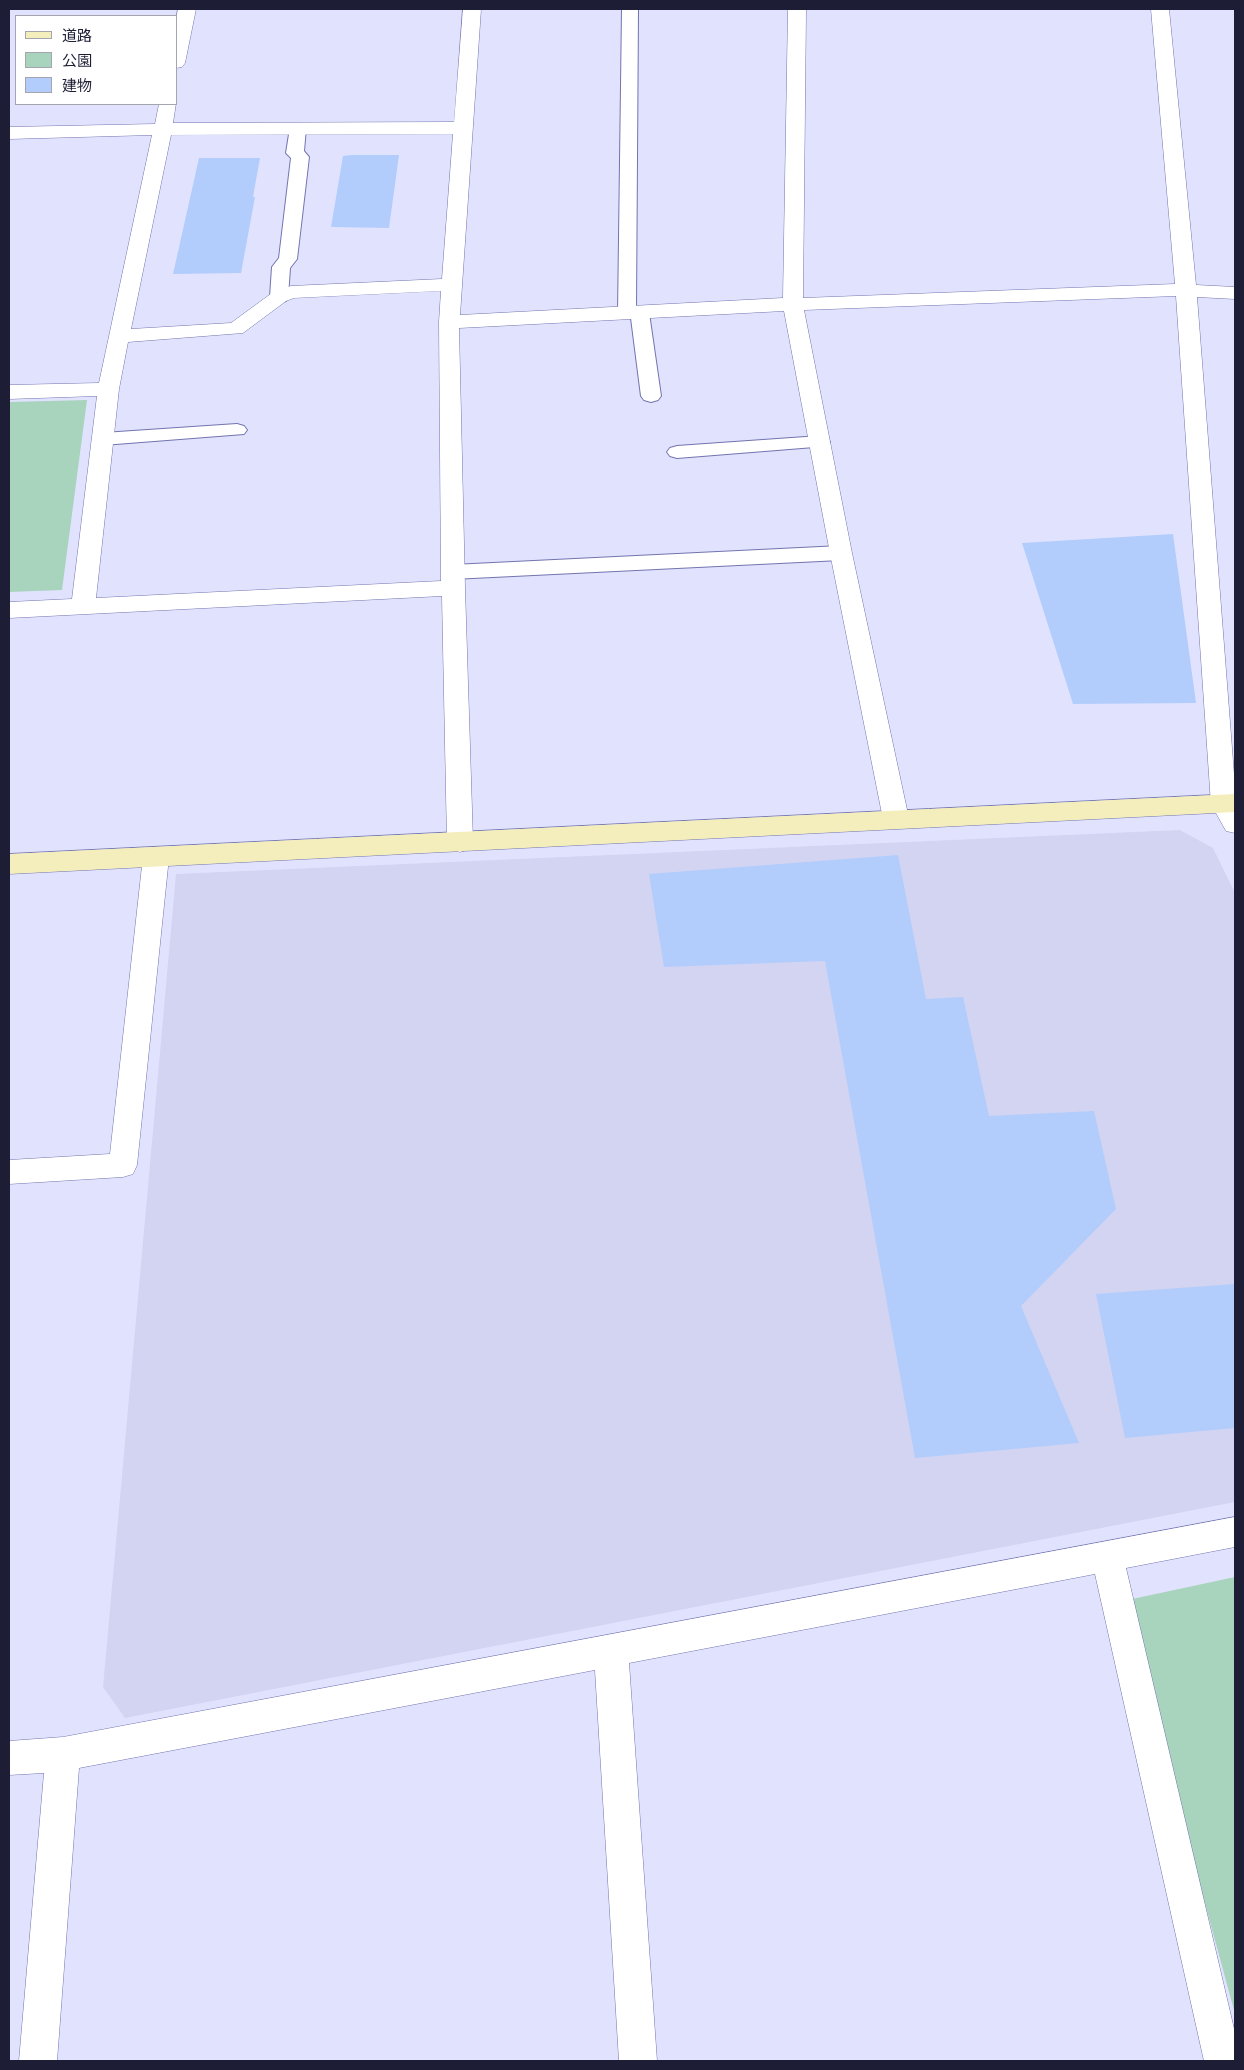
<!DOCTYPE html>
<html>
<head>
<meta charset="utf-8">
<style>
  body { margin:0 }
  #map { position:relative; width:1244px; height:2070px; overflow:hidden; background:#e1e3fe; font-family:Figtree,"Noto Sans JP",sans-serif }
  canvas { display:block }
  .frame { position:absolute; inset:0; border:10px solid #1d1e36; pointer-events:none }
  .legend { position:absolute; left:15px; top:15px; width:162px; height:90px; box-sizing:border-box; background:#fff; border:1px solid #a5a5af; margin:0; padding:6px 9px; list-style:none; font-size:15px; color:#1d1e36 }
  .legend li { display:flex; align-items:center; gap:10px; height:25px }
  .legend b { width:25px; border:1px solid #a5a5af }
</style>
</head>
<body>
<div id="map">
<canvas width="1244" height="2070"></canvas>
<div class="frame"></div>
<ul class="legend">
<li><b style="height:6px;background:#f4eebc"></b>道路</li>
<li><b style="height:14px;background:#a8d3bc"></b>公園</li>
<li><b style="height:14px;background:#b2cdfc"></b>建物</li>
</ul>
</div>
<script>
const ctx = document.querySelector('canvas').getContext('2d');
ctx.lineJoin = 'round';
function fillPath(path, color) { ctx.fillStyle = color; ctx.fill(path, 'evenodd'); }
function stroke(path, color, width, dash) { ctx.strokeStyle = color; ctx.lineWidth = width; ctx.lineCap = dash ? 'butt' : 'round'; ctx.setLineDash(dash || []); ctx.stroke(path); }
fillPath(new Path2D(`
  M 1180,830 L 1213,848 L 1235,893 L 1235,1502 L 125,1718 L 103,1687 L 176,874 Z`), '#d2d4f2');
fillPath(new Path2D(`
  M 87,400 L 62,590 L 9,592 L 9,402 Z
  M 1235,1577 L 1235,2014 L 1123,1601 Z`), '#a8d3bc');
fillPath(new Path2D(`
  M 352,155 L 399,155 L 389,228 L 331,227 L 343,156 Z
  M 199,158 L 260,158 L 253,197 L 255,197 L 241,273 L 173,274 Z
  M 1173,534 L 1196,703 L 1073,704 L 1022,543 Z
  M 898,855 L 926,999 L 963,997 L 989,1116 L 1094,1111 L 1116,1209 L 1021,1306 L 1079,1443 L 915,1458 L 825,961 L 664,967 L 649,874 Z
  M 1235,1284 L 1235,1428 L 1125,1438 L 1096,1294 Z`), '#b2cdfc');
const lane = new Path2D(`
  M 622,9 L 638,9 L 636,308 L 647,309 L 649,313 L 661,396 L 658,400 L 651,402 L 644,400 L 641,396 L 631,318 L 620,318 L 618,314 Z
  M 298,123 L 304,124 L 306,128 L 304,151 L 309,157 L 297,259 L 290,268 L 288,297 L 286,301 L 279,303 L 272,301 L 270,297 L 272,267 L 279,258 L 291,158 L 286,153 L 290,128 L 292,124 Z
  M 237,424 L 244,426 L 247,430 L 244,434 L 103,445 L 96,443 L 93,439 L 96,435 L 103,433 Z
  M 820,436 L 827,438 L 830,442 L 827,446 L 677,458 L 670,456 L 667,452 L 670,448 L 677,446 Z
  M 841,546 L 848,548 L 851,553 L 848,558 L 841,560 L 452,579 L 445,577 L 442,572 L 445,567 L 452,565 Z`);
const street = new Path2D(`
  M 178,9 L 196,9 L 185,63 L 182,67 L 176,68 L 176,19 Z
  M 463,9 L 481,9 L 460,315 L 783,298 L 788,9 L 806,9 L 803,298 L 1175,284 L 1151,9 L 1169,9 L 1196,285 L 1235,287 L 1235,299 L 1197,297 L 1235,787 L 1235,833 L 1226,831 L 1211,804 L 1176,296 L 804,310 L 852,553 L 909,819 L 905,826 L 896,828 L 887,826 L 883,819 L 830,553 L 784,311 L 459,328 L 465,588 L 473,842 L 469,849 L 460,852 L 451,849 L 447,842 L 442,596 L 9,618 L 9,602 L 72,599 L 97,396 L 9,399 L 9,385 L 99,383 L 152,135 L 9,139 L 9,127 L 155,124 L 159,104 L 176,103 L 173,123 L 454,122 ZM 453,134 L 442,279 L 291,286 L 272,293 L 231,323 L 131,329 L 171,135 ZM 441,291 L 439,322 L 441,581 L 96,598 L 119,389 L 128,342 L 243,333 L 286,301 L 294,298 Z
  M 156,847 L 165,850 L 169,857 L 137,1165 L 133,1174 L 123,1177 L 9,1184 L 9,1160 L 110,1154 L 143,857 L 147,850 Z
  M 1235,1517 L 1235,1547 L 1126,1568 L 1235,2033 L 1235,2061 L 1204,2061 L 1095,1574 L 629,1663 L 657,2061 L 619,2061 L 595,1670 L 79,1768 L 57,2061 L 19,2061 L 44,1773 L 9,1775 L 9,1741 L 63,1737 Z`);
const secondary = new Path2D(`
  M 1235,794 L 1235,812 L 9,874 L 9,854 Z`);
stroke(lane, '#7274af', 2);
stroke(street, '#7274af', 1);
stroke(secondary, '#7274af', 1);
fillPath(lane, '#fff');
fillPath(street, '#fff');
fillPath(secondary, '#f4eebc');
</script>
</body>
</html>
